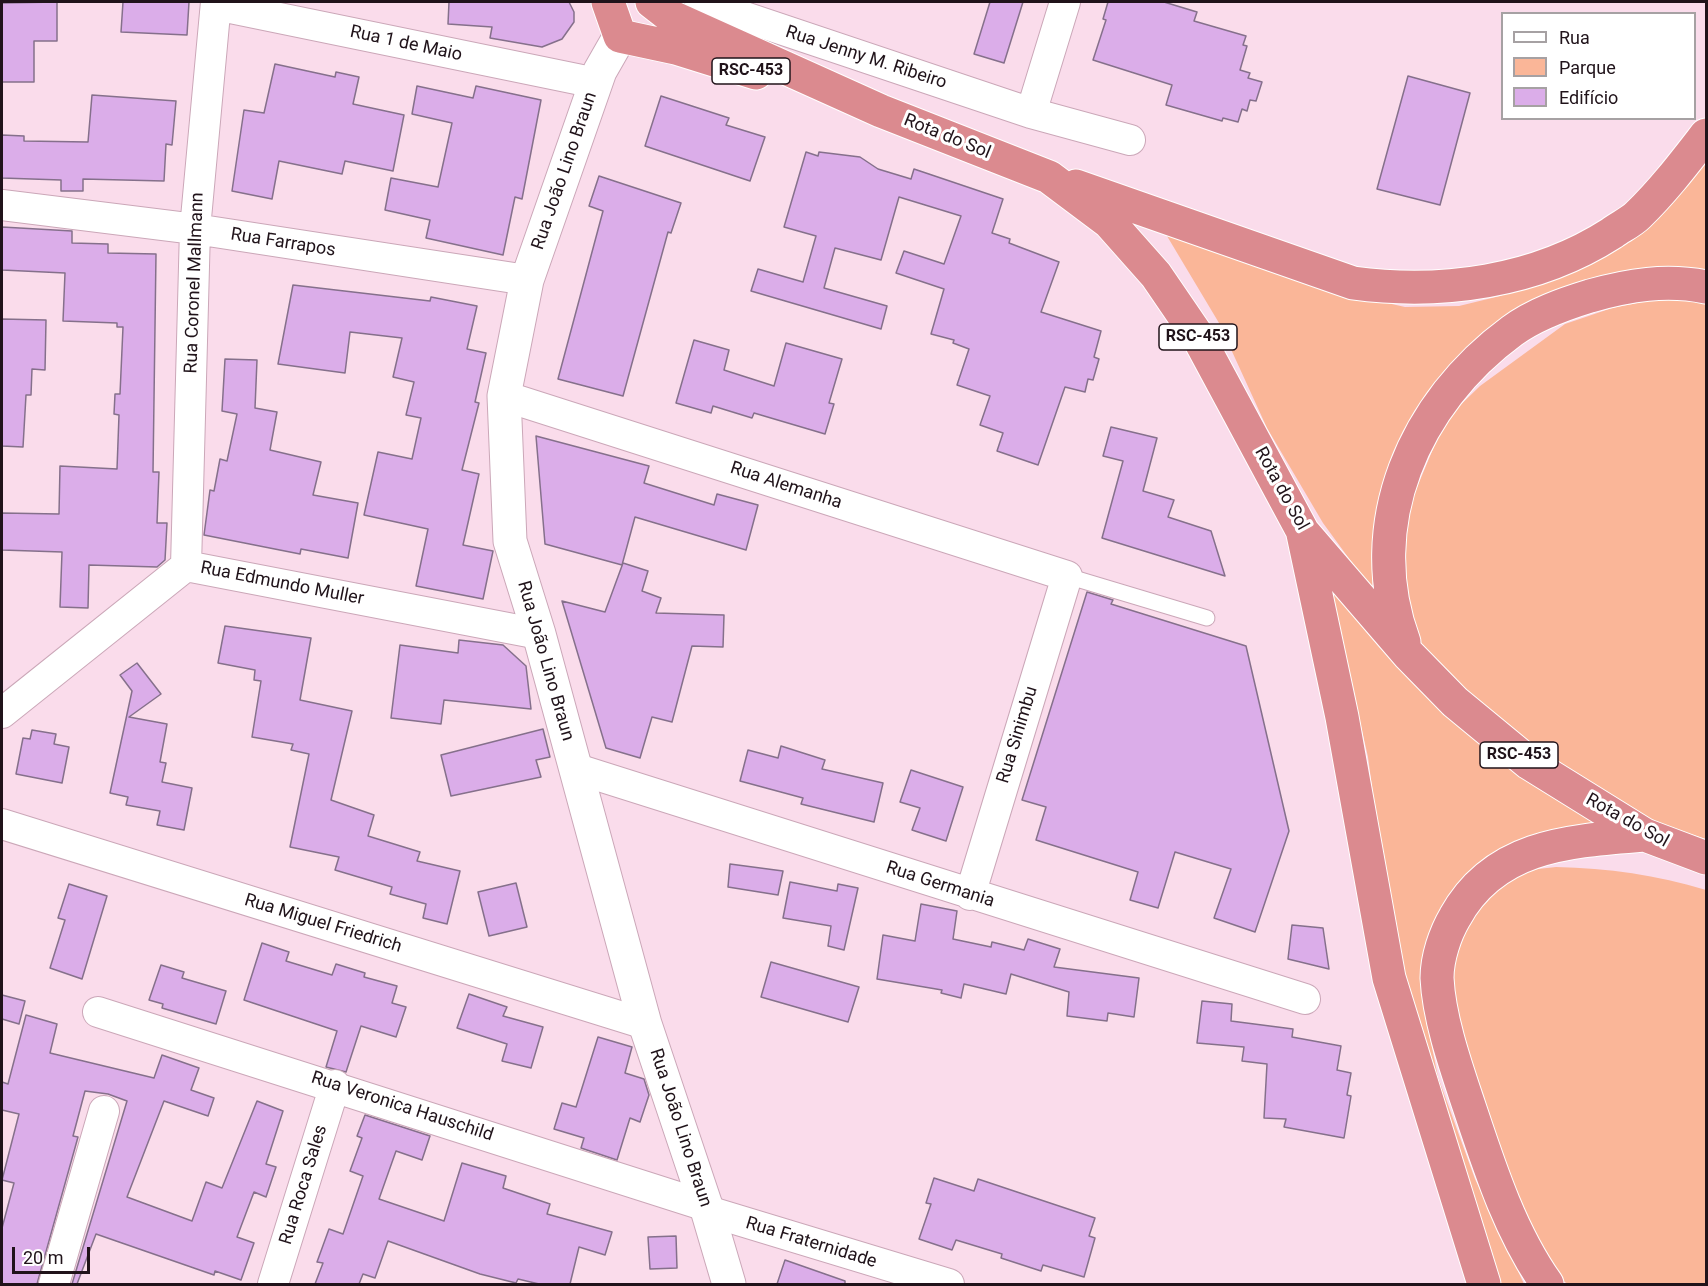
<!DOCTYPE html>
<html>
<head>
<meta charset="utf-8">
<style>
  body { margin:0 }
  #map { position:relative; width:1708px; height:1286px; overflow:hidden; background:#fadceb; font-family:Roboto,sans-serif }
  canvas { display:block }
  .frame { position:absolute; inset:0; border:3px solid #20131a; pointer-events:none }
  .legend { position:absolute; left:1501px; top:12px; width:195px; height:108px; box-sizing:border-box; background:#fff; border:2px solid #a6a1a3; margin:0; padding:8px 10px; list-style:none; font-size:18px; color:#20131a }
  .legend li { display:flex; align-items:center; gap:12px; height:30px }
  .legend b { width:30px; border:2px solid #a6a1a3 }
  .scale { position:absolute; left:12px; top:1247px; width:78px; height:27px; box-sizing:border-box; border:3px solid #20131a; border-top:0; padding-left:8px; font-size:18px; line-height:21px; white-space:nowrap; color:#20131a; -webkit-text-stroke:4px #fff; paint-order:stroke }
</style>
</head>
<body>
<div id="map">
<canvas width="1708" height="1286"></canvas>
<div class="frame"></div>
<ul class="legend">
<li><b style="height:8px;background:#fff"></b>Rua</li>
<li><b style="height:16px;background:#fab698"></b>Parque</li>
<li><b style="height:16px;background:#dbade9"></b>Edifício</li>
</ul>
<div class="scale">20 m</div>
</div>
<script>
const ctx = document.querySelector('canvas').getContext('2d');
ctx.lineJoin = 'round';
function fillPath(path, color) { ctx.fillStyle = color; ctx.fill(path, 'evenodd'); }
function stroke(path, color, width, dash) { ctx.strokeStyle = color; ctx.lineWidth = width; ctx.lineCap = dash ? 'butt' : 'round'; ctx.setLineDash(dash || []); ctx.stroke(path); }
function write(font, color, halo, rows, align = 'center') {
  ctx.font = font + ' Roboto,sans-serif'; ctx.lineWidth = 6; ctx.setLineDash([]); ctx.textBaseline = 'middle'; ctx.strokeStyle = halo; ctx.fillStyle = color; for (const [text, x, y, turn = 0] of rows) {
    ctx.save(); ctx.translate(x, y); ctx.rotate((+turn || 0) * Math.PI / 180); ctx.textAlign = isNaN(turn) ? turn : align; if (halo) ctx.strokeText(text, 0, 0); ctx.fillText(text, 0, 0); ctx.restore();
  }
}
fillPath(new Path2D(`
  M 1706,158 L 1706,278 L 1649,274 L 1468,360 L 1374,569 L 1372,590 L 1323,523 L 1267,428 L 1219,323 L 1164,231 L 1352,295 L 1405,307 L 1459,306 L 1500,296 L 1614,251 L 1650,225 Z
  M 1662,298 L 1706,303 L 1706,839 L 1626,814 L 1527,754 L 1421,651 L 1405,610 L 1397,544 L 1408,509 L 1445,420 L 1480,386 L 1565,324 L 1612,308 Z
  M 1329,585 C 1360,626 1392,664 1429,699 C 1478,747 1536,785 1593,823 L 1485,867 L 1425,1013 L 1438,1077 L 1475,1179 L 1524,1284 L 1490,1284 L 1401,1003 L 1368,757 Z
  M 1556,867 C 1608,868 1657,875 1706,890 L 1706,1284 L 1568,1284 L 1557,1277 L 1498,1166 L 1448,979 L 1470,915 L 1520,871 Z`), '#fab698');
const building = new Path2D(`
  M 57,2 L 57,41 L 34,41 L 34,82 L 2,82 L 2,3 Z
  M 123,2 L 189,2 L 187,35 L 121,32 Z
  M 449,2 L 569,2 L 574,12 L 574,22 L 562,39 L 542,47 L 490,38 L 492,27 L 448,24 Z
  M 990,2 L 1023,2 L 1004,63 L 974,54 Z
  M 1108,2 L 1164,2 L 1197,12 L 1194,21 L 1246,36 L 1243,45 L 1247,46 L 1240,70 L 1250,73 L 1248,78 L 1262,82 L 1256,101 L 1250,100 L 1247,111 L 1242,109 L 1238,122 L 1223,118 L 1222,121 L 1166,105 L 1172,85 L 1093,60 L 1106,20 L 1103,19 Z
  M 275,64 L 335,77 L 336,72 L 359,77 L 353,104 L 404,115 L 393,171 L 345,161 L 342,174 L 279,161 L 272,199 L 232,191 L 244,110 L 264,113 Z
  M 1408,76 L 1470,93 L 1440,205 L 1377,189 Z
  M 417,86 L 473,98 L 476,86 L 541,100 L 522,199 L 515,197 L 503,255 L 426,238 L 430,220 L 385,210 L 391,178 L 438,187 L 452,123 L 412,114 Z
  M 92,95 L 176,101 L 172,145 L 166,144 L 164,181 L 83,179 L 83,191 L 61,191 L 61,180 L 2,178 L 2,135 L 24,136 L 24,141 L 88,142 Z
  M 661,96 L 729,118 L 726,125 L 765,137 L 750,181 L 645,146 Z
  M 806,152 L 818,156 L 819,152 L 860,157 L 878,169 L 911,179 L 914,169 L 1003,199 L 992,233 L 1010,239 L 1009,243 L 1059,262 L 1041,312 L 1101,331 L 1094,357 L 1099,359 L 1093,380 L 1088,379 L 1085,392 L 1065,387 L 1038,465 L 997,451 L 1003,433 L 980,425 L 990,396 L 957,385 L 969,349 L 953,343 L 954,340 L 931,334 L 944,289 L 896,273 L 904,251 L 944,264 L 961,216 L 899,197 L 881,260 L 835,248 L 824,288 L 887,306 L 881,329 L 751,291 L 758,269 L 803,282 L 816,236 L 784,227 Z
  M 599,176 L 681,203 L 671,233 L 668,232 L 623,396 L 558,379 L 603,211 L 589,206 Z
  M 2,227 L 72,231 L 72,243 L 108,244 L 108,253 L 156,254 L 153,472 L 159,472 L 157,523 L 167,523 L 165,560 L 157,567 L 89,565 L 88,608 L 60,607 L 62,552 L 2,550 L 2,513 L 59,514 L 60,466 L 117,469 L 119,415 L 114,414 L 115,394 L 120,394 L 123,327 L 117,327 L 117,323 L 63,321 L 65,273 L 2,270 Z
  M 293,285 L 430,301 L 431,297 L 477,306 L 467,349 L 486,353 L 475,402 L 479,403 L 462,470 L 479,474 L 463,545 L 493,551 L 483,599 L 416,586 L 428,529 L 364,515 L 378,452 L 412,459 L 421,418 L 406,415 L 414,382 L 393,377 L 402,338 L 350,332 L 345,373 L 278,364 Z
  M 2,319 L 46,320 L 45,370 L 32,369 L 31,395 L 26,395 L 23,447 L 2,446 Z
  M 694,340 L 729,350 L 724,370 L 774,386 L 786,343 L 842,359 L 829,403 L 834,404 L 825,434 L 754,413 L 752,418 L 713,406 L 711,413 L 676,403 Z
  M 225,359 L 257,360 L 255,408 L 277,412 L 270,450 L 321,462 L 313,495 L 358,503 L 348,558 L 301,549 L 300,554 L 204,535 L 210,490 L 214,491 L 220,459 L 227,461 L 237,414 L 222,411 Z
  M 1111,427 L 1157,438 L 1143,491 L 1174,500 L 1168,517 L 1211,531 L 1225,576 L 1102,538 L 1123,461 L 1103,456 Z
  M 536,436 L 649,466 L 644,483 L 714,505 L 717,494 L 758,505 L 746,550 L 635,517 L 622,565 L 545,544 Z
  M 623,563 L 648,571 L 642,591 L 661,598 L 656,613 L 724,615 L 723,647 L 692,646 L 672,722 L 652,717 L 640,758 L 606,748 L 562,601 L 605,612 Z
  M 1087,592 L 1113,600 L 1111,604 L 1246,646 L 1289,831 L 1255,932 L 1214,918 L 1231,869 L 1175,852 L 1158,908 L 1130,900 L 1138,872 L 1036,840 L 1046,807 L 1022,800 Z
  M 225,626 L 311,638 L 300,700 L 352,711 L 331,800 L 374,815 L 368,836 L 420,852 L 417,861 L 460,871 L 447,924 L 423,918 L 426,904 L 390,894 L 392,887 L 335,870 L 339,857 L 290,847 L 309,754 L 291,750 L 293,744 L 252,737 L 261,681 L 254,680 L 255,670 L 218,663 Z
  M 459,640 L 503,645 L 526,666 L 531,709 L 444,700 L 441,724 L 391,718 L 400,645 L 458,653 Z
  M 137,663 L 161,694 L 129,717 L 167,724 L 160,762 L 166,763 L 162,782 L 192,788 L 184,830 L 157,825 L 160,811 L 126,805 L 128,797 L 110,793 L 132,691 L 120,675 Z
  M 543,729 L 550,757 L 536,760 L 541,777 L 451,796 L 441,755 Z
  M 32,730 L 56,734 L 54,744 L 69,747 L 62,783 L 16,774 L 23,738 L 30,739 Z
  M 781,746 L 825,760 L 822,769 L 883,783 L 874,822 L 801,804 L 803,798 L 740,781 L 748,750 L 778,758 Z
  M 911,770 L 963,787 L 946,841 L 912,830 L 920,808 L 900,802 Z
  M 730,864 L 783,871 L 778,895 L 728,887 Z
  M 790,882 L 837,891 L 838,884 L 858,888 L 844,950 L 828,946 L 831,926 L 783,918 Z
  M 516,883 L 527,927 L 489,936 L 478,892 Z
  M 69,884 L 107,896 L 82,979 L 50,968 L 65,920 L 58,918 Z
  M 921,904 L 957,911 L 953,939 L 991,947 L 992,942 L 1024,950 L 1028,939 L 1060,949 L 1054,967 L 1139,978 L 1134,1017 L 1108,1013 L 1107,1021 L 1067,1016 L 1069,992 L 1011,974 L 1006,994 L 964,984 L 961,998 L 941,993 L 942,990 L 877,979 L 883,935 L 915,941 Z
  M 1292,925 L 1323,928 L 1329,969 L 1288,959 Z
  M 262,943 L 289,952 L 286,961 L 332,975 L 336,964 L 365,973 L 364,977 L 397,986 L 392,1003 L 406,1007 L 396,1037 L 361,1026 L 346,1072 L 326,1067 L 337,1031 L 244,1000 Z
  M 771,962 L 859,987 L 848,1022 L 761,997 Z
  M 161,965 L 184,972 L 182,978 L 226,991 L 216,1024 L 162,1008 L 163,1004 L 149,1000 Z
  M 469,994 L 507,1007 L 503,1016 L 543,1027 L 531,1068 L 502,1061 L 507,1044 L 457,1028 Z
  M 2,995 L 25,1001 L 19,1024 L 2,1019 Z
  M 1202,1001 L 1232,1004 L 1231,1021 L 1293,1029 L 1292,1037 L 1341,1046 L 1337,1070 L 1351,1073 L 1347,1095 L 1351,1096 L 1344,1138 L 1284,1127 L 1286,1119 L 1264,1118 L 1267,1064 L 1242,1061 L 1244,1047 L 1197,1043 Z
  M 26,1015 L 57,1024 L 50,1053 L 154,1078 L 162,1055 L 199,1068 L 191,1090 L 214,1098 L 208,1116 L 164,1101 L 127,1197 L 192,1221 L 206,1182 L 222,1188 L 257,1101 L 283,1111 L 266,1164 L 276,1167 L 266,1197 L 254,1192 L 237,1237 L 254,1243 L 241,1280 L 215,1271 L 214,1275 L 96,1234 L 77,1284 L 72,1284 L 127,1101 L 108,1094 L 85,1091 L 73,1136 L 78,1137 L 37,1284 L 2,1284 L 2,1228 L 14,1183 L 2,1180 L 19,1114 L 2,1110 L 2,1082 L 8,1084 Z
  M 598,1037 L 632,1047 L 625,1073 L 644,1079 L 649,1095 L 640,1122 L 630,1118 L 617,1160 L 581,1148 L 584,1138 L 554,1129 L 562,1103 L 576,1107 Z
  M 365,1115 L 430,1136 L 422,1160 L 396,1151 L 379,1199 L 444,1221 L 462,1163 L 506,1176 L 503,1188 L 550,1204 L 547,1214 L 612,1232 L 605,1255 L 579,1247 L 570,1284 L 539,1284 L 518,1279 L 516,1283 L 480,1274 L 388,1241 L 375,1278 L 363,1274 L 359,1284 L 315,1284 L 323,1263 L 317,1262 L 329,1229 L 343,1234 L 363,1176 L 350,1171 L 362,1138 L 357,1136 Z
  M 934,1178 L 974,1191 L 978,1179 L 1095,1218 L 1089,1236 L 1095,1238 L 1084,1277 L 1043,1265 L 1041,1271 L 1001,1258 L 1002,1254 L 956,1240 L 952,1250 L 919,1239 L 931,1204 L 926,1203 Z
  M 676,1236 L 677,1268 L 650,1269 L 648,1237 Z
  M 785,1260 L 845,1281 L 845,1284 L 777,1284 Z`);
fillPath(building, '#dbade9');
stroke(building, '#85708b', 1.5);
const lane = new Path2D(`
  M 1067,576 L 1207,618`);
const street = new Path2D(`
  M 700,2 L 1031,113 L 1130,140
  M 216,5 L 596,83
  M 1031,113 L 1065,2
  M 2,205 L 195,229 L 527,280
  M 504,396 L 1067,576 L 970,895
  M 186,566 L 195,229 L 216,2
  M 2,713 L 186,566 L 539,634
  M 577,769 L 1305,999
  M 2,824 L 645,1024
  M 98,1012 L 706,1206
  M 708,1211 L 949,1284
  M 54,1284 L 104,1111
  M 273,1284 L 335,1085`);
const secondary = new Path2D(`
  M 620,36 L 600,71 L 527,280 L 504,396 L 510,541 L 539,634 L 645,1024 L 706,1206 L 729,1284`);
const highway = new Path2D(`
  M 608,2 L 620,36
  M 652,2 L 670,16 L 881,111 L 1049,177 L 1109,222 L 1156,275 L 1197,335 L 1303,532 L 1409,655 L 1455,702 L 1529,763 L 1645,835 L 1706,858
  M 620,36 L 676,48 L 756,73
  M 1076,186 L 1353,283 C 1441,295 1536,282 1612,233 C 1620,227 1631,222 1638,215 C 1663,191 1685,162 1706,135
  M 1303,534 L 1342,717 L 1389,978 L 1484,1284
  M 1404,642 C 1360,524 1415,402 1512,331 C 1535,314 1564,304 1590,296 C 1629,285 1666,279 1706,287
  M 1547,1284 C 1510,1232 1489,1166 1469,1106 C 1456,1067 1439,1019 1437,978 C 1437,958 1445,934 1455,917 C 1495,844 1571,841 1645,835`);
stroke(lane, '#cba7b8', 17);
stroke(street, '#cba7b8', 32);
stroke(secondary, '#cba7b8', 35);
stroke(highway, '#fff', 35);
stroke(lane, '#fff', 15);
stroke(street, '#fff', 30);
stroke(secondary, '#fff', 33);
stroke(highway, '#db8a8f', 33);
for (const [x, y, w] of [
  [751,71,78],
  [1198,337,78],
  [1519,755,78]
]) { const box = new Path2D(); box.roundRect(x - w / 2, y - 13, w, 26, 4.5); ctx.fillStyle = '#fff'; ctx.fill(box); stroke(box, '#20131a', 1.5); }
write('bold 16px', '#20131a', null, [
  ["RSC-453",751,71],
  ["RSC-453",1198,337],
  ["RSC-453",1519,755]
]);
write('18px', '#20131a', '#fff', [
  ["Rua 1 de Maio",406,44,12],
  ["Rua Jenny M. Ribeiro",866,58,18],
  ["Rota do Sol",947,137,22],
  ["Rua João Lino Braun",565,171,-71],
  ["Rua Farrapos",283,243,9],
  ["Rua Coronel Mallmann",195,283,-88],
  ["Rua Alemanha",786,486,18],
  ["Rota do Sol",1281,489,61],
  ["Rua Edmundo Muller",282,584,11],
  ["Rua João Lino Braun",545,661,74],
  ["Rua Sinimbu",1018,735,-73],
  ["Rota do Sol",1627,821,29],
  ["Rua Germania",940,885,18],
  ["Rua Miguel Friedrich",323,924,17],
  ["Rua Veronica Hauschild",402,1107,18],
  ["Rua João Lino Braun",680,1128,72],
  ["Rua Roca Sales",304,1185,-73],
  ["Rua Fraternidade",811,1243,17]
]);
</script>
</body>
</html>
